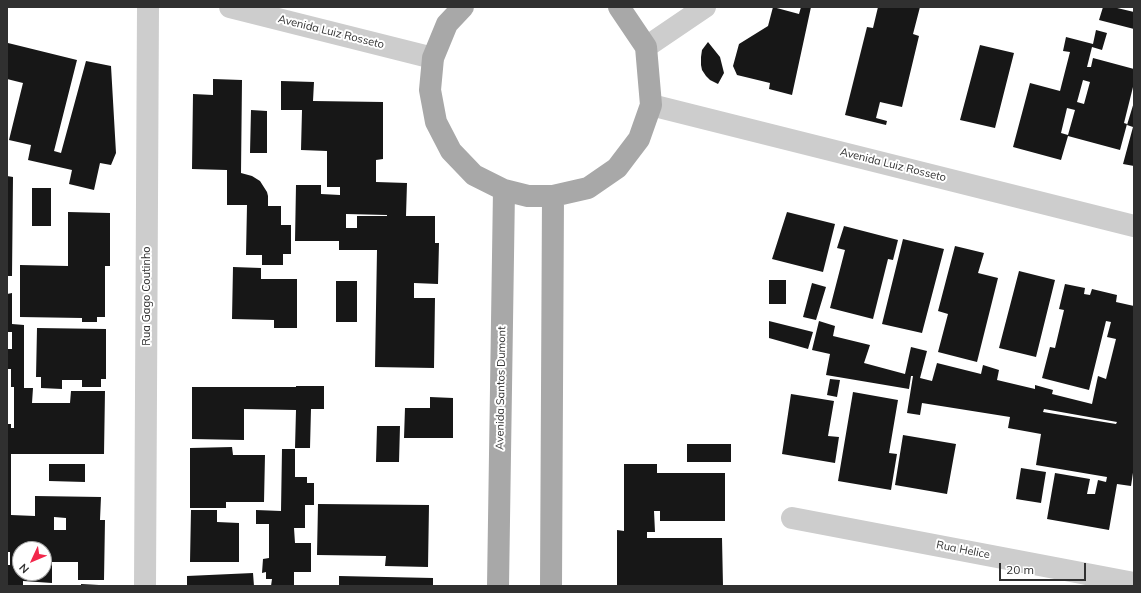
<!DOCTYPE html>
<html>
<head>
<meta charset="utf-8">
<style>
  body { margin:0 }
  #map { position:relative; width:1141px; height:593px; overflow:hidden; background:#fff; font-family:Mulish,sans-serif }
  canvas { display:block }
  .frame { position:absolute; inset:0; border:8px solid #303030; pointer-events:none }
  .north { position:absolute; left:12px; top:541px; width:40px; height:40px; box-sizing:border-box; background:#fff; border:1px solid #acacac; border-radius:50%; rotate:226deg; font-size:11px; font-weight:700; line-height:16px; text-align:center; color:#303030 }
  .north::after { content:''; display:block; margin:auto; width:14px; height:18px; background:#f2274b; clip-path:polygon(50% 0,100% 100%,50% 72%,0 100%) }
  .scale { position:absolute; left:999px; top:563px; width:87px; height:18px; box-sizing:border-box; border:2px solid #303030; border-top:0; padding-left:5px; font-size:12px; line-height:14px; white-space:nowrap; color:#303030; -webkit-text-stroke:3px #fff; paint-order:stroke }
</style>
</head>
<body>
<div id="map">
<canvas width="1141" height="593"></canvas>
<div class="frame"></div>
<div class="north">N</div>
<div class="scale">20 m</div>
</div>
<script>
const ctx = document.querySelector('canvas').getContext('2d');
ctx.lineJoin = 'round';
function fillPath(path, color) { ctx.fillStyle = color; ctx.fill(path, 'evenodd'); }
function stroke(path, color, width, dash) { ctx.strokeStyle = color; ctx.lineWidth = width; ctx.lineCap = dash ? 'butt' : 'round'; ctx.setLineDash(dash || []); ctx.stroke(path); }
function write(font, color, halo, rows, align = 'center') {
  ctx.font = font + ' Mulish,sans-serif'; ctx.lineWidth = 4; ctx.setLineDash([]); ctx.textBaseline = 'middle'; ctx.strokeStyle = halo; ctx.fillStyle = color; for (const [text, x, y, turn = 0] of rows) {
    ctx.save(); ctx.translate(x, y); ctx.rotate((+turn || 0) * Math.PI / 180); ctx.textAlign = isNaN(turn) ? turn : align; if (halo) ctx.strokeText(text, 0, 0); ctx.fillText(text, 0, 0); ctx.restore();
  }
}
fillPath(new Path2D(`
  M 773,7 L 799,14 L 801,7 L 811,7 L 792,95 L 769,89 L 770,83 L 737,75 L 733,66 L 739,44 L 768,26 Z
  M 878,7 L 887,8 L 887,7 L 920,7 L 913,34 L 919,36 L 902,107 L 880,102 L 876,118 L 887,121 L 886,125 L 845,115 L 867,27 L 873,28 Z
  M 1103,7 L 1113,7 L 1134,12 L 1134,29 L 1099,20 Z
  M 1096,30 L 1107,33 L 1102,50 L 1092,47 L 1087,67 L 1091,67 L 1093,58 L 1134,69 L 1134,83 L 1124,123 L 1127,124 L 1120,150 L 1068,136 L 1061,160 L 1013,147 L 1030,83 L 1060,91 L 1070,52 L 1063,51 L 1066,37 L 1093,44 ZM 1083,80 L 1090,82 L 1084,104 L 1077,102 ZM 1067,108 L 1075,110 L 1068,135 L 1061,133 Z
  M 708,42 L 720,57 L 724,73 L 718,84 L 710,80 L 706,76 L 702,70 L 701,65 L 701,57 L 702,50 Z
  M 8,43 L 77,60 L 54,151 L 61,153 L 86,61 L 111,66 L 116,153 L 111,165 L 100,163 L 94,190 L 69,184 L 72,170 L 28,160 L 31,145 L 9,140 L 23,83 L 7,79 L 7,47 Z
  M 980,45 L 1014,53 L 995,128 L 960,120 Z
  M 213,79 L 242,80 L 241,173 L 252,176 L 260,181 L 267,192 L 268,196 L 268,206 L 281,206 L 281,225 L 291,225 L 291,254 L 283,254 L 283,265 L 262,265 L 262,255 L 246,255 L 247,205 L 227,205 L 227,170 L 192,169 L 193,94 L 213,95 Z
  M 281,81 L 314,82 L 313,101 L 383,102 L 383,159 L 376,160 L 376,182 L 407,183 L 406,216 L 435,216 L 435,243 L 439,243 L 438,284 L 414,283 L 414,298 L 435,298 L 434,368 L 375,367 L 377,250 L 339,250 L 339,241 L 295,241 L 296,185 L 321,185 L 321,194 L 340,195 L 340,187 L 327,187 L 327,151 L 301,150 L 302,110 L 281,110 ZM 346,214 L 387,215 L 387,216 L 357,216 L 357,228 L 346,228 Z
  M 1134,102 L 1134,166 L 1123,164 L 1133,127 L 1127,125 Z
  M 251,110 L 267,111 L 267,153 L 250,153 Z
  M 7,176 L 13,177 L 12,276 L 7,276 Z
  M 32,188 L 51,188 L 51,226 L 32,226 Z
  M 68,212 L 110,213 L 110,266 L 105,266 L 105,317 L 97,317 L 97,322 L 82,322 L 82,318 L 20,317 L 20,265 L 68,266 Z
  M 787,212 L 835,224 L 823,272 L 772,259 Z
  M 844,226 L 898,240 L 893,260 L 888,259 L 873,319 L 830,308 L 845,250 L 837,248 Z
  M 903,239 L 944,249 L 922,333 L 882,324 Z
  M 955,246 L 984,253 L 978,273 L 998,278 L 977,362 L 938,352 L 948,314 L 938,311 Z
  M 233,267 L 261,268 L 261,279 L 297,279 L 297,328 L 274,328 L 274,320 L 232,319 Z
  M 1019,271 L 1055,280 L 1036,357 L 999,348 Z
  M 769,280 L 786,280 L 786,304 L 769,304 Z
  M 336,281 L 357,281 L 357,322 L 336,322 Z
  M 812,283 L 826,287 L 816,320 L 803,317 Z
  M 1065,284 L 1085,288 L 1084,294 L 1090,295 L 1092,289 L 1117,295 L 1116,302 L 1134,306 L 1134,466 L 1131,486 L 1117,484 L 1109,530 L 1047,519 L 1055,473 L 1090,479 L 1087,494 L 1095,494 L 1098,480 L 1106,482 L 1107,477 L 1036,465 L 1041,434 L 1008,428 L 1010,417 L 922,403 L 920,415 L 907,413 L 913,376 L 911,376 L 909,389 L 826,375 L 830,354 L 812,350 L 819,321 L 835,326 L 833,336 L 870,345 L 864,363 L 905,374 L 911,347 L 927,351 L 920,378 L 932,381 L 937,363 L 981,374 L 983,365 L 999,370 L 997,380 L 1035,389 L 1035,385 L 1053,390 L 1052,394 L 1092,404 L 1098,376 L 1106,379 L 1116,339 L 1107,337 L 1111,322 L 1106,321 L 1089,390 L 1042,378 L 1050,347 L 1055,348 L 1064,310 L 1059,309 ZM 1044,409 L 1117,422 L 1116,424 L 1043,412 Z
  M 12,293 L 12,324 L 24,325 L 24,388 L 33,388 L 32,403 L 70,403 L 71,391 L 105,391 L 104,454 L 11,454 L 11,515 L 35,516 L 35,496 L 101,497 L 100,520 L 105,520 L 104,580 L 78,580 L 78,562 L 52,562 L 52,583 L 23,581 L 23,586 L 7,586 L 7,565 L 10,565 L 10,552 L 7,552 L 7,424 L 11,424 L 11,428 L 14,428 L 14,387 L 11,387 L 11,369 L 7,369 L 7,349 L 12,349 L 12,332 L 7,332 L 7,294 ZM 54,517 L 66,518 L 66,530 L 54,530 ZM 20,549 L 44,549 L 44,573 L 20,573 Z
  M 769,321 L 813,332 L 808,349 L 769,338 Z
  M 37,328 L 106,329 L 106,379 L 101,379 L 101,387 L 82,387 L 82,380 L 62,380 L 62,389 L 41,388 L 41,377 L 36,377 Z
  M 830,379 L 840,380 L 837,397 L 827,395 Z
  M 296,386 L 324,386 L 324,409 L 311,409 L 310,448 L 295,448 L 296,410 L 244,409 L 244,440 L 192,439 L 192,387 L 296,387 Z
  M 853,392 L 898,400 L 889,453 L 897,454 L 891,490 L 838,481 Z
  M 791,394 L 834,401 L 828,436 L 839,437 L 835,463 L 782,454 Z
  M 430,397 L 453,398 L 453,438 L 404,438 L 405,408 L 430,408 Z
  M 377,426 L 400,426 L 399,462 L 376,462 Z
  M 903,435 L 956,444 L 947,494 L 895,485 Z
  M 687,444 L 731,444 L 731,462 L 687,462 Z
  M 232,447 L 233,455 L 265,455 L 264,502 L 226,502 L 226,508 L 190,508 L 190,448 Z
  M 282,449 L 295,449 L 295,477 L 307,477 L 307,483 L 314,483 L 314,505 L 305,505 L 305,528 L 294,528 L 295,543 L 311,543 L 311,572 L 294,572 L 294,586 L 271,586 L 272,579 L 266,579 L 266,572 L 262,573 L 263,559 L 269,558 L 269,524 L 256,524 L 256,510 L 281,511 Z
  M 49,464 L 85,464 L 85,482 L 49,481 Z
  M 624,464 L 657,464 L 657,473 L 725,473 L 725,521 L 660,521 L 660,511 L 654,511 L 655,532 L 647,532 L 647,538 L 722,538 L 723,586 L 617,586 L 617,530 L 624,531 Z
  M 1021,468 L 1046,472 L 1041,503 L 1016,499 Z
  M 318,504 L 429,505 L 428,567 L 385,566 L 386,556 L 317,555 Z
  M 191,510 L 217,510 L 217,522 L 239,523 L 239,562 L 190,562 Z
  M 253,573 L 254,586 L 187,586 L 187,576 Z
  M 339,576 L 433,578 L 433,586 L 339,586 Z
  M 81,584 L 99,585 L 99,586 L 81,586 Z`), '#171717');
stroke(new Path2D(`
  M 230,7 L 433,58
  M 651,105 L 1134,226
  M 792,518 L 1134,583
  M 145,586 L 148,7`), '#cdcdcd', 22);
stroke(new Path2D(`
  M 646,47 L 705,7`), '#cdcdcd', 22);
stroke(new Path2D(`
  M 463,7 L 447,24 L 433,58 L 430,90 L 436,122 L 451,151 L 474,175 L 504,190 L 528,196 L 553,196 L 588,188 L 617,168 L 639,139 L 651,105 L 646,47 L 619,7
  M 498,586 L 504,190
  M 551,586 L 553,196`), '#a8a8a8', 22);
write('11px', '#303030', '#fff', [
  ["Avenida Luiz Rosseto",331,32,14],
  ["Avenida Luiz Rosseto",893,165,14],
  ["Rua Gago Coutinho",147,296,-90],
  ["Avenida Santos Dumont",501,388,-89],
  ["Rua Helice",963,550,11]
]);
</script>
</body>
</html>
